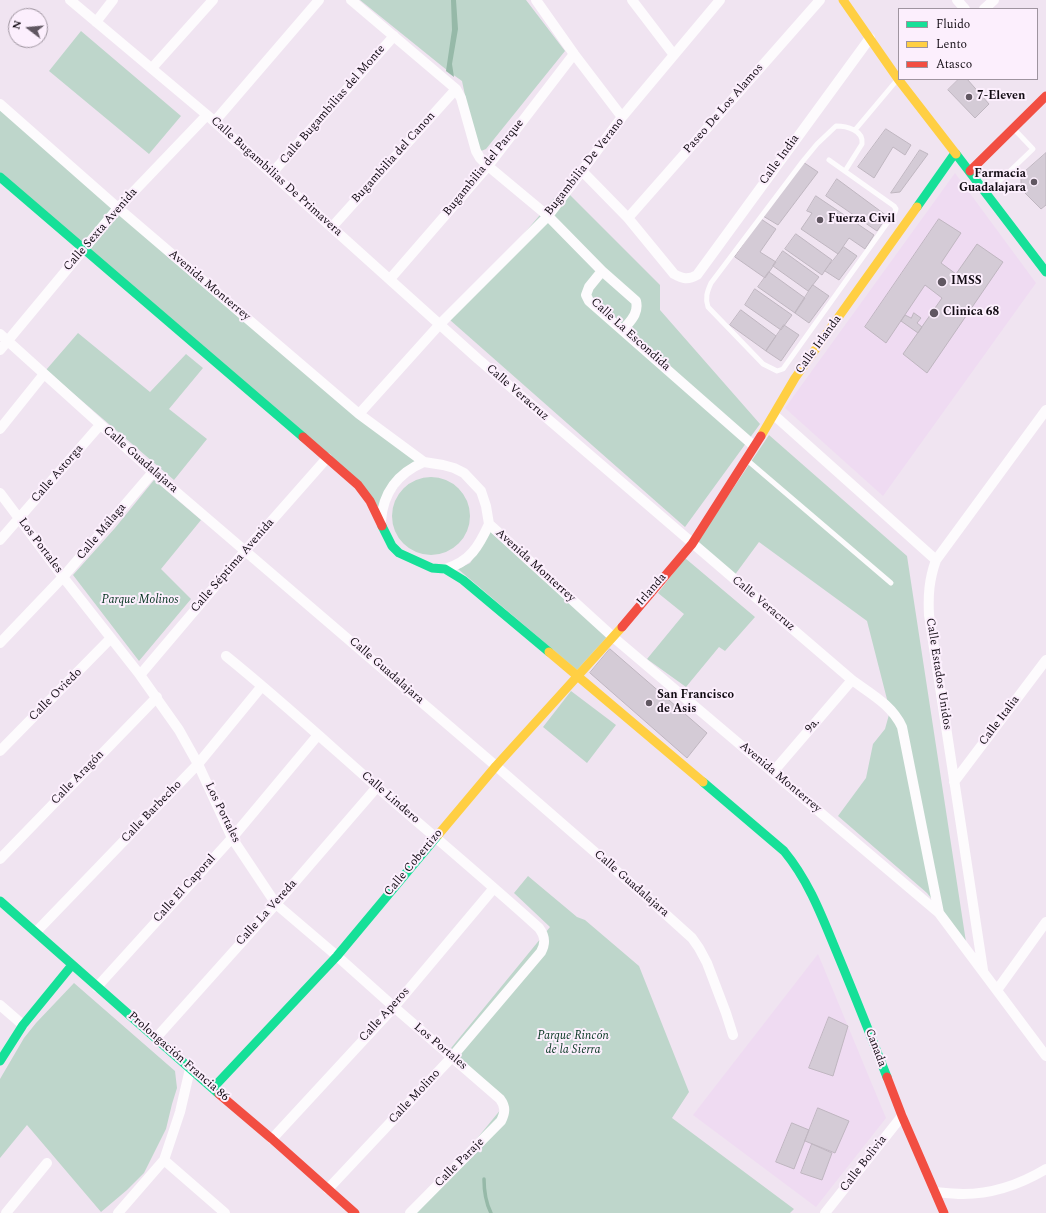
<!DOCTYPE html>
<html>
<head>
<meta charset="utf-8">
<style>
  body { margin:0 }
  #map { position:relative; width:1046px; height:1213px; overflow:hidden; background:#f0e4f1; font-family:Spectral,serif }
  canvas { display:block }
  .legend { position:absolute; left:898px; top:8px; width:140px; height:72px; box-sizing:border-box; background:#fceffd; border:1px solid #9e949f; margin:0; padding:5px 7px; list-style:none; font-size:12px; color:#120b13 }
  .legend li { display:flex; align-items:center; gap:8px; height:20px }
  .legend b { width:20px; border:1px solid #9e949f }
  .north { position:absolute; left:8px; top:8px; width:40px; height:40px; box-sizing:border-box; background:#fceffd; border:1px solid #9e949f; border-radius:50%; rotate:286deg; font-size:11px; font-weight:700; line-height:16px; text-align:center; color:#120b13 }
  .north::after { content:''; display:block; margin:auto; width:14px; height:18px; background:#605761; clip-path:polygon(50% 0,100% 100%,50% 72%,0 100%) }
</style>
</head>
<body>
<div id="map">
<canvas width="1046" height="1213"></canvas>
<ul class="legend">
<li><b style="height:5px;background:#16e098"></b>Fluido</li>
<li><b style="height:5px;background:#ffcf43"></b>Lento</li>
<li><b style="height:5px;background:#f24e42"></b>Atasco</li>
</ul>
<div class="north">N</div>
</div>
<script>
const ctx = document.querySelector('canvas').getContext('2d');
ctx.lineJoin = 'round';
function fillPath(path, color) { ctx.fillStyle = color; ctx.fill(path, 'evenodd'); }
function stroke(path, color, width, dash) { ctx.strokeStyle = color; ctx.lineWidth = width; ctx.lineCap = dash ? 'butt' : 'round'; ctx.setLineDash(dash || []); ctx.stroke(path); }
function write(font, color, halo, rows, align = 'center') {
  ctx.font = font + ' Spectral,serif'; ctx.lineWidth = 4; ctx.setLineDash([]); ctx.textBaseline = 'middle'; ctx.strokeStyle = halo; ctx.fillStyle = color; for (const [text, x, y, turn = 0] of rows) {
    ctx.save(); ctx.translate(x, y); ctx.rotate((+turn || 0) * Math.PI / 180); ctx.textAlign = isNaN(turn) ? turn : align; if (halo) ctx.strokeText(text, 0, 0); ctx.fillText(text, 0, 0); ctx.restore();
  }
}
fillPath(new Path2D(`
  M 955,173 L 1036,283 L 883,496 L 785,408 Z
  M 818,954 L 886,1118 L 816,1207 L 693,1115 Z`), '#efdbf2');
fillPath(new Path2D(`
  M 360,0 L 526,0 L 565,51 L 486,149 L 481,151 L 475,143 L 462,81 L 448,71 Z
  M 81,31 L 181,116 L 149,154 L 49,71 Z
  M 0,104 L 118,208 L 424,462 L 411,468 L 382,510 L 0,177 Z
  M 563,188 L 660,285 L 660,310 L 760,424 L 685,527 L 450,320 Z
  M 78,333 L 150,392 L 186,354 L 203,368 L 169,409 L 207,439 L 174,480 L 46,370 Z
  M 769,435 L 907,556 L 966,942 L 927,893 L 838,816 L 866,778 L 873,744 L 885,729 L 890,711 L 867,621 L 759,542 L 734,576 L 695,545 Z
  M392 516a39 39 0 1 1 78 0a39 39 0 1 1-78 0Z
  M 154,480 L 201,520 L 161,569 L 191,599 L 139,661 L 73,575 L 115,528 Z
  M 490,529 L 607,637 L 577,670 L 458,569 L 470,563 L 484,543 Z
  M 685,558 L 755,617 L 725,651 L 719,647 L 686,687 L 647,659 L 684,614 L 658,593 Z
  M 571,691 L 616,725 L 587,763 L 543,727 Z
  M 528,876 L 577,917 L 585,920 L 639,966 L 689,1092 L 672,1118 L 794,1209 L 790,1213 L 416,1213 L 506,1103 L 447,1053 L 550,927 L 514,893 Z
  M 74,983 L 175,1071 L 177,1088 L 172,1104 L 166,1129 L 144,1173 L 127,1190 L 101,1212 L 27,1125 L 0,1158 L 0,1079 L 24,1038 L 36,1023 Z`), '#bed6cb');
fillPath(new Path2D(`
  M 451,0 L 456,0 L 458,29 L 452,64 L 454,77 L 446,71 L 452,30 Z`), '#96b9a8');
stroke(new Path2D(`
  M 484,1179 C 484,1190 486,1203 491,1213`), '#96b9a8', 3.5);
const building = new Path2D(`
  M 959,79 L 967,79 L 989,104 L 975,118 L 948,90 Z
  M 886,129 L 911,145 L 905,155 L 893,147 L 874,178 L 858,167 Z
  M 920,150 L 928,154 L 900,192 L 891,193 Z
  M 1046,153 L 1046,205 L 1041,209 L 1021,189 L 1021,175 Z
  M 803,162 L 818,172 L 778,225 L 763,216 Z
  M 837,179 L 887,216 L 877,231 L 826,196 Z
  M 816,196 L 874,235 L 865,249 L 849,238 L 838,254 L 801,229 L 812,213 L 807,211 Z
  M 761,219 L 776,229 L 760,252 L 776,262 L 765,278 L 735,257 Z
  M 939,219 L 961,233 L 941,263 L 956,274 L 977,244 L 1003,262 L 927,373 L 903,354 L 942,298 L 925,285 L 886,343 L 865,327 Z
  M 796,234 L 832,260 L 822,275 L 785,249 Z
  M 844,247 L 857,256 L 839,280 L 825,271 Z
  M 783,251 L 819,277 L 808,291 L 773,266 Z
  M 769,272 L 805,298 L 795,313 L 758,287 Z
  M 813,285 L 829,296 L 809,323 L 795,313 Z
  M 755,289 L 792,315 L 781,330 L 745,305 Z
  M 741,310 L 776,336 L 766,351 L 730,325 Z
  M 914,313 L 921,318 L 917,323 L 922,327 L 918,333 L 901,321 L 905,315 L 911,318 Z
  M 784,325 L 799,335 L 781,361 L 766,351 Z
  M 610,649 L 707,733 L 687,758 L 590,673 Z
  M 829,1017 L 848,1026 L 833,1076 L 809,1068 Z
  M 818,1108 L 849,1121 L 835,1153 L 805,1141 Z
  M 792,1123 L 809,1130 L 794,1169 L 776,1162 Z
  M 812,1144 L 832,1153 L 822,1180 L 801,1173 Z`);
fillPath(building, '#d4cbd6');
stroke(building, '#bfb6c0', 1);
stroke(new Path2D(`
  M 855,130 L 897,80
  M 829,160 L 894,206 L 896,209 L 895,212 L 783,369 L 777,371 L 763,364 L 708,307 C 705,298 707,292 711,283 L 803,161 L 817,144 L 836,126 C 846,126 864,130 862,144 L 845,171
  M 988,192 L 1033,149 L 1014,129
  M 747,460 L 891,583`), '#fdfbfd', 5);
stroke(new Path2D(`
  M 70,0 L 207,115 L 478,359 L 852,680 C 871,694 892,705 902,727 L 939,913
  M 351,0 L 456,89 L 461,98 L 476,151 L 480,158 L 488,166 L 548,216 L 602,271 L 589,287 L 586,295 L 589,301 L 754,446
  M 536,0 L 574,54 L 622,117
  M 632,0 L 674,55
  M 957,0 L 965,9
  M 984,9 L 994,0
  M 96,22 L 113,0
  M 152,68 L 213,0
  M 0,104 L 118,208 L 359,414 L 424,462 L 443,465 L 454,468 L 464,473 L 481,491 L 486,506 L 489,524 L 613,637 L 939,913 L 1046,1056
  M 215,121 L 319,0
  M 582,171 L 628,218 L 674,274 C 683,279 688,280 697,275 L 870,38
  M 272,173 L 394,36
  M 628,218 L 820,0
  M 332,227 L 456,89
  M 602,271 L 636,301 C 639,314 630,321 623,330
  M 390,279 L 488,166 L 574,54
  M 0,334 L 153,472 L 496,766 L 651,901 L 692,938 L 699,948 L 707,963 L 726,1013 L 733,1035
  M 0,350 L 118,208 L 207,115
  M 359,414 L 440,324 L 548,216 L 582,171 L 622,117 L 720,0
  M 774,415 L 936,560
  M 0,429 L 44,374
  M 0,493 L 63,577 L 140,675 L 179,730 L 198,764 L 232,838 L 276,904 L 337,956 L 394,1007 L 500,1099 C 506,1107 505,1113 501,1121 L 410,1213
  M 381,521 C 383,492 398,473 424,462
  M 0,540 L 100,425
  M 445,569 C 470,562 479,546 489,524
  M 0,643 L 63,577 L 153,472
  M 226,656 C 278,698 327,743 377,787 C 431,834 486,880 539,928 C 545,936 546,943 541,952 L 452,1057 L 328,1189
  M 140,675 L 245,551 L 327,458
  M 0,751 L 111,638
  M 773,772 L 852,680
  M 954,782 L 1046,660
  M 0,859 L 157,697
  M 36,932 L 198,764 L 262,686
  M 983,970 L 929,615 C 928,595 929,580 936,560 L 1046,410
  M 97,987 L 232,838 L 318,735
  M 997,990 L 1046,922
  M 0,1005 L 23,1025
  M 156,1038 L 276,904 L 377,787
  M 272,1139 L 394,1007 L 494,888
  M 164,1160 L 225,1213
  M 935,1192 C 945,1193 954,1194 963,1194 C 992,1194 1021,1184 1046,1169
  M 6,1213 L 47,1163
  M 118,1213 L 164,1160 L 180,1112 L 190,1069
  M 825,1213 L 902,1116`), '#fdfbfd', 10);
stroke(new Path2D(`
  M 956,154 L 1046,272
  M 0,177 L 303,437
  M 917,207 L 955,153
  M 382,526 L 392,546 L 399,553 L 432,568 L 445,569 L 463,580 L 549,652
  M 703,782 L 784,851 C 808,880 821,914 835,948 C 853,991 870,1034 887,1077
  M 0,901 L 219,1094
  M 0,1061 L 23,1025 L 72,965
  M 213,1088 L 337,956 L 438,835`), '#16e098', 9);
stroke(new Path2D(`
  M 843,0 L 898,79 L 956,154
  M 761,436 L 795,378 L 917,207
  M 549,652 L 703,782
  M 438,835 L 496,766 L 622,627`), '#ffcf43', 9);
stroke(new Path2D(`
  M 970,171 L 1046,96
  M 303,437 L 358,485 L 370,501 L 382,526
  M 622,627 L 692,544 L 761,436
  M 887,1077 L 902,1116 L 944,1213
  M 219,1094 L 272,1139 L 355,1213`), '#f24e42', 9);
for (const [x, y, r, color] of [
  [969,97,4,"#605761"],
  [1034,182,4,"#605761"],
  [820,220,4,"#605761"],
  [942,282,5,"#605761"],
  [934,313,5,"#605761"],
  [649,703,4,"#605761"]
]) { const dot = new Path2D(); dot.arc(x, y, r, 0, 2 * Math.PI); ctx.fillStyle = color; ctx.fill(dot); stroke(dot, '#fceffd', 1.5); }
write('bold 12px', '#120b13', '#fceffd', [
  ["7-Eleven",977,97],
  ["Farmacia",1026,175,"right"],
  ["Guadalajara",1026,189,"right"],
  ["Fuerza Civil",828,220],
  ["IMSS",951,282],
  ["Clinica 68",943,313],
  ["San Francisco",657,696],
  ["de Asis",657,710]
], 'left');
write('12px', '#120b13', '#fceffd', [
  ["Calle Bugambilias del Monte",333,105,-49],
  ["Paseo De Los Alamos",724,109,-49],
  ["Bugambilia del Canon",394,158,-48],
  ["Calle India",780,160,-54],
  ["Bugambilia De Verano",585,167,-52],
  ["Bugambilia del Parque",484,168,-51],
  ["Calle Bugambilias De Primavera",276,177,42],
  ["Calle Sexta Avenida",101,230,-49],
  ["Avenida Monterrey",209,286,40],
  ["Calle La Escondida",630,335,42],
  ["Calle Irlanda",819,345,-54],
  ["Calle Veracruz",517,393,41],
  ["Calle Guadalajara",140,460,41],
  ["Calle Astorga",58,474,-49],
  ["Calle Málaga",102,532,-50],
  ["Los Portales",40,546,53],
  ["Calle Séptima Avenida",233,566,-49],
  ["Avenida Monterrey",535,566,42],
  ["Irlanda",652,590,-49],
  ["Calle Veracruz",763,604,40],
  ["Calle Guadalajara",386,671,41],
  ["Calle Estados Unidos",938,674,81],
  ["Calle Oviedo",56,695,-45],
  ["Calle Italia",1000,721,-53],
  ["9a.",813,726,-49],
  ["Calle Aragón",78,778,-46],
  ["Avenida Monterrey",780,778,40],
  ["Calle Lindero",390,798,41],
  ["Calle Barbecho",152,812,-46],
  ["Los Portales",222,813,64],
  ["Calle Cobertizo",414,863,-50],
  ["Calle Guadalajara",631,884,41],
  ["Calle El Caporal",185,889,-48],
  ["Calle La Vereda",267,913,-48],
  ["Calle Aperos",385,1015,-48],
  ["Los Portales",440,1047,40],
  ["Canada",875,1048,69],
  ["Prolongación Francia 86",178,1057,41],
  ["Calle Molino",415,1097,-47],
  ["Calle Paraje",460,1163,-45],
  ["Calle Bolivia",864,1164,-52]
]);
write('italic 12px', '#03331e', '#fceffd', [
  ["Parque Molinos",140,601],
  ["Parque Rincón",573,1037],
  ["de la Sierra",573,1051]
]);
</script>
</body>
</html>
